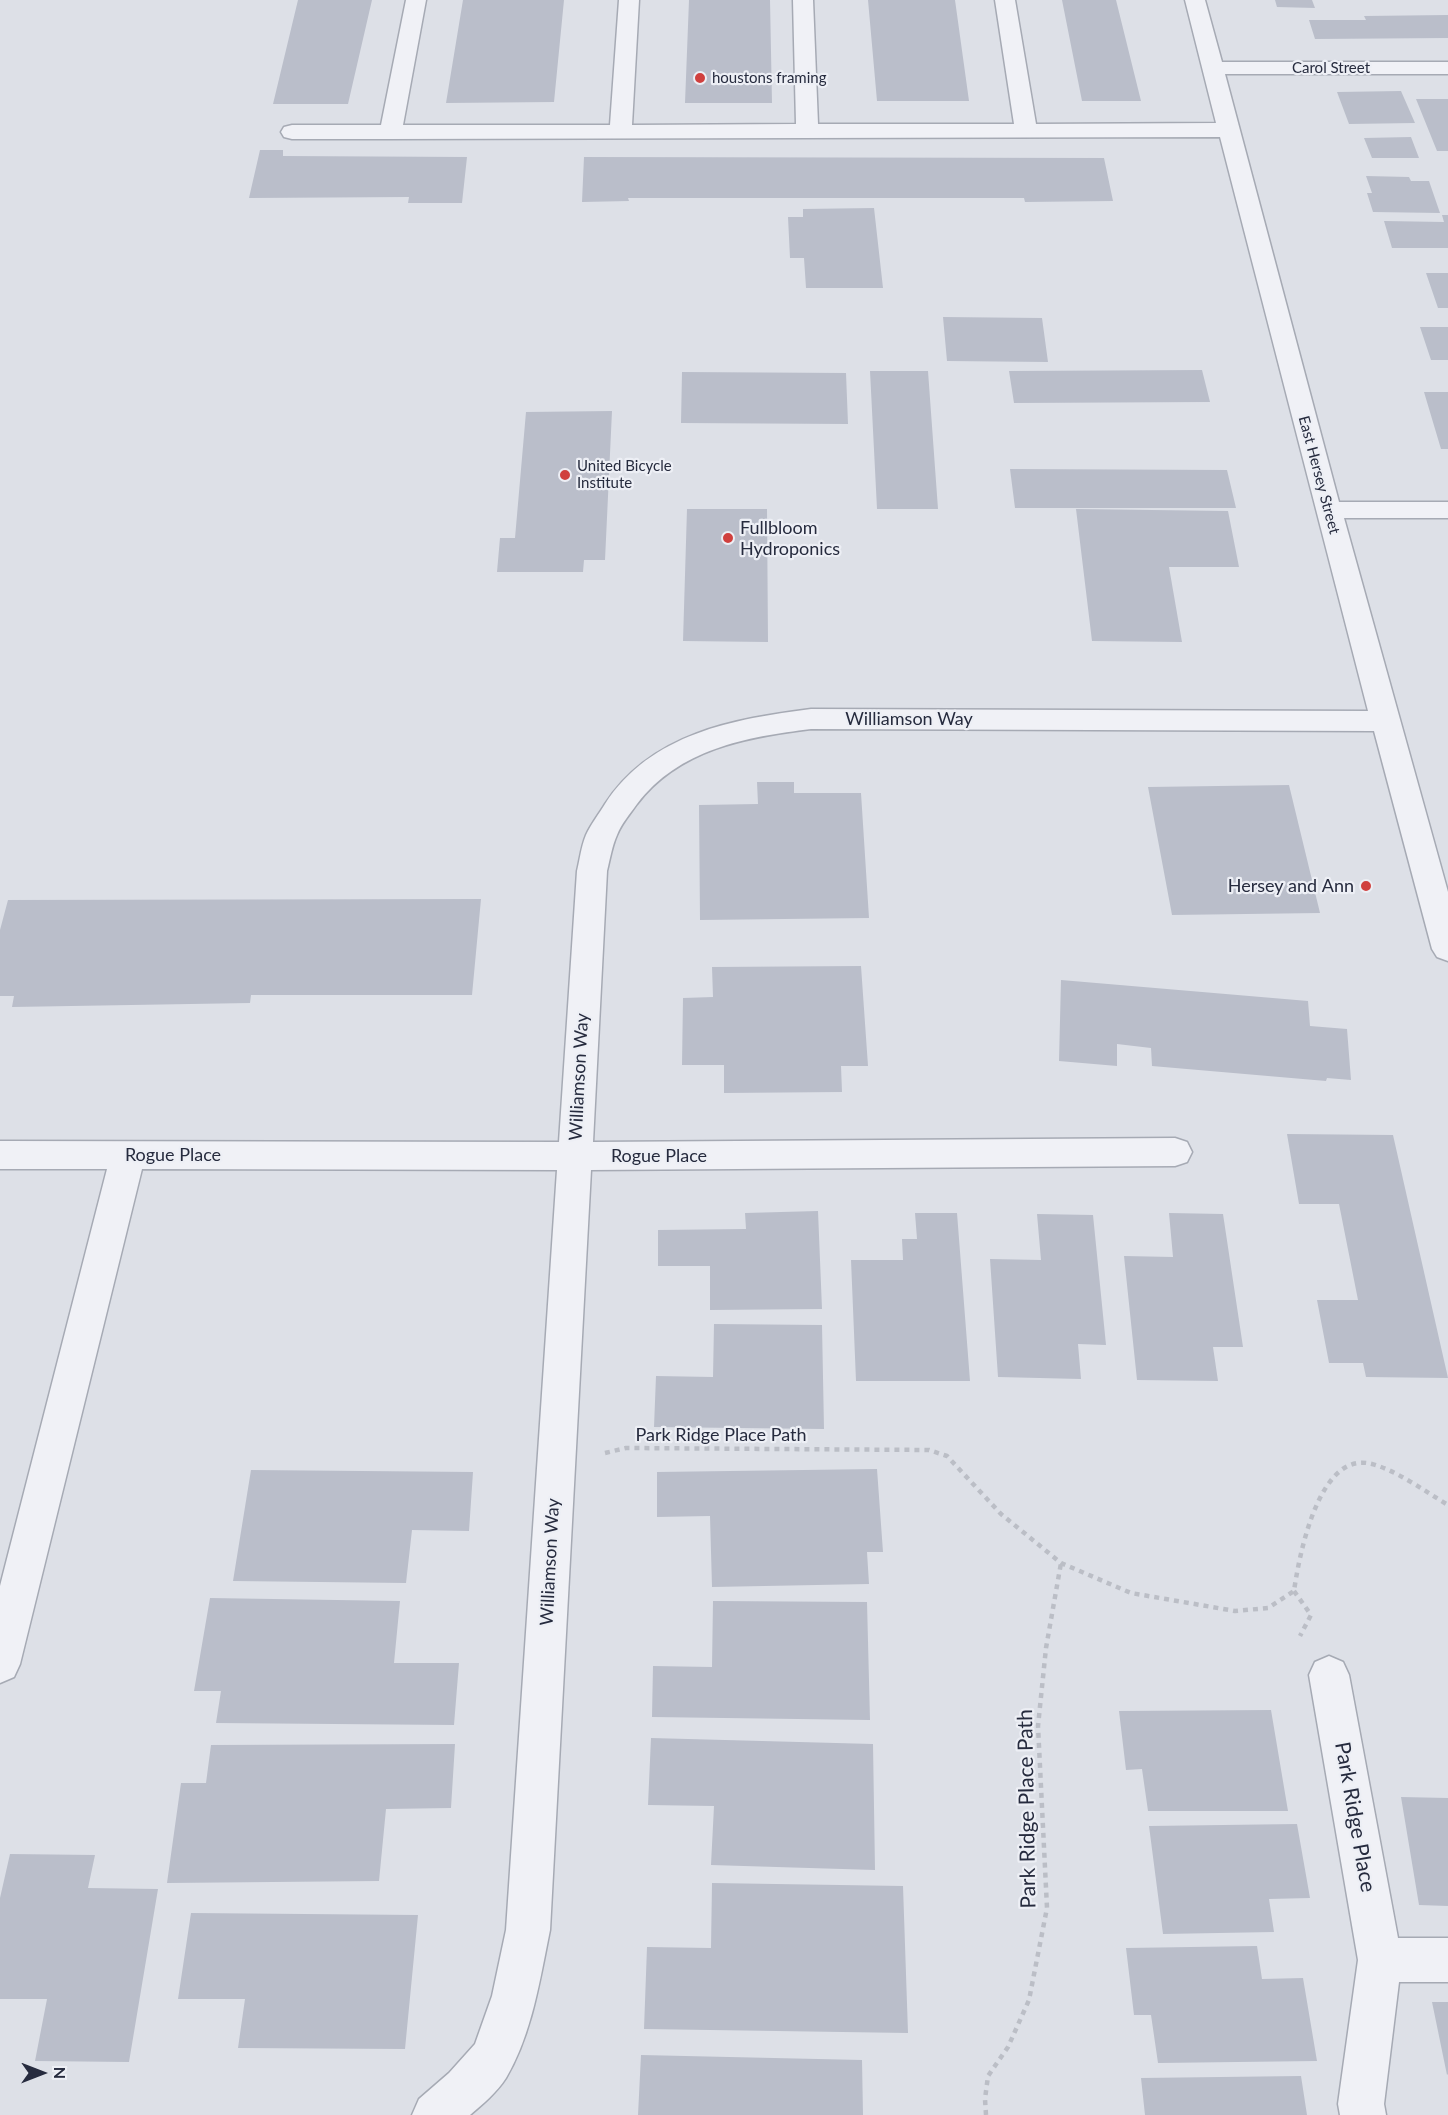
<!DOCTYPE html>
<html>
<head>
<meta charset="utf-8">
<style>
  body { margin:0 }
  #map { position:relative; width:1448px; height:2115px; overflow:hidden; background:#dde0e7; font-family:Lato,sans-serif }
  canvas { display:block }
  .north { position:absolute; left:12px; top:2043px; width:60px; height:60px; -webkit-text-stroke:4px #edeff5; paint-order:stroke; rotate:90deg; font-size:16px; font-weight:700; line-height:24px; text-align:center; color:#262b3e }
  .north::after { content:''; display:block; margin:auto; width:21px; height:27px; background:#262b3e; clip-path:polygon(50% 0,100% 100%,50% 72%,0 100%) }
</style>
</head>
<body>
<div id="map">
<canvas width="1448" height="2115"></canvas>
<div class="north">N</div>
</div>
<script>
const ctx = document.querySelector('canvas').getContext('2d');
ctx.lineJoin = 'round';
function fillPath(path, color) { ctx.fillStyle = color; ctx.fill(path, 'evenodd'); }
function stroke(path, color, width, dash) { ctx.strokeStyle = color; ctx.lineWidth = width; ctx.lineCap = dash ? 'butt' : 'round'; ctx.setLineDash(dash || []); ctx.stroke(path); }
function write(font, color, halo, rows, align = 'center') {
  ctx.font = font + ' Lato,sans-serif'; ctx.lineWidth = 4.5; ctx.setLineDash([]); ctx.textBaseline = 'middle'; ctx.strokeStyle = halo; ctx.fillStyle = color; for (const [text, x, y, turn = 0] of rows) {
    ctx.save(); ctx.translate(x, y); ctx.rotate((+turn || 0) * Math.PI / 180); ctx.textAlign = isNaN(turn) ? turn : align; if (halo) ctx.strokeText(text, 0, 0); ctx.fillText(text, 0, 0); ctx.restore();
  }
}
fillPath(new Path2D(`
  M 298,0 L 372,0 L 348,104 L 273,104 Z
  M 463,0 L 564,0 L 554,102 L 446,103 Z
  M 689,0 L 770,0 L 772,103 L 685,103 Z
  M 868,0 L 955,0 L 969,101 L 877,101 Z
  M 1062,0 L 1116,0 L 1141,101 L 1082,101 Z
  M 1275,0 L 1312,0 L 1315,8 L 1277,7 Z
  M 1448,15 L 1448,38 L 1315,39 L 1309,20 L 1366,20 L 1364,16 Z
  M 1401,91 L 1415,123 L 1349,124 L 1337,92 Z
  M 1416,99 L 1448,99 L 1448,151 L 1437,151 Z
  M 1411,137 L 1419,158 L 1372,158 L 1364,138 Z
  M 260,150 L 283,150 L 283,156 L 467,157 L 462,203 L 408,203 L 409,197 L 249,198 Z
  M 584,157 L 1104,158 L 1113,201 L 1025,202 L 1024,198 L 628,198 L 629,201 L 582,202 Z
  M 1366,176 L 1409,177 L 1411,181 L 1429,181 L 1440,213 L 1373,212 L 1367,193 L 1372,193 Z
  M 874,208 L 883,288 L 806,288 L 804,258 L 790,258 L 788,217 L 803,217 L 803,209 Z
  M 1442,215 L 1448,215 L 1448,248 L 1392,248 L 1384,221 L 1444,222 Z
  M 1426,273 L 1448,273 L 1448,308 L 1438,308 Z
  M 943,317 L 1042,318 L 1048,362 L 947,361 Z
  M 1420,327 L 1448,327 L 1448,360 L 1431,360 Z
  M 1202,370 L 1210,402 L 1014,403 L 1009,371 Z
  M 870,371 L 928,371 L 938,509 L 877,509 Z
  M 682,372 L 846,373 L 848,424 L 681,423 Z
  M 1424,392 L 1448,392 L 1448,449 L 1441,449 Z
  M 612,411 L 605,560 L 584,560 L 583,572 L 497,572 L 500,538 L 515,538 L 526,412 Z
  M 1010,469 L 1227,470 L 1236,508 L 1015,508 Z
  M 687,509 L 767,509 L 768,642 L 683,641 Z
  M 1076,509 L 1228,511 L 1239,567 L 1169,567 L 1182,642 L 1092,641 Z
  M 757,782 L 794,782 L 794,793 L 861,793 L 869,918 L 700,920 L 699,805 L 758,804 Z
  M 1289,785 L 1320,913 L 1172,915 L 1148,787 Z
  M 481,899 L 472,995 L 251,995 L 250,1003 L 12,1007 L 14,996 L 0,996 L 0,930 L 8,900 Z
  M 861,966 L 868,1066 L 841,1066 L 842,1092 L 724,1093 L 724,1065 L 682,1065 L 683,998 L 713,997 L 712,967 Z
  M 1061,980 L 1308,1001 L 1310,1026 L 1347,1029 L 1351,1080 L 1327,1078 L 1326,1081 L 1152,1066 L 1151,1048 L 1117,1044 L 1117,1066 L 1059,1061 Z
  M 1287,1134 L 1393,1135 L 1448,1378 L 1366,1377 L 1363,1363 L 1329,1363 L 1317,1300 L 1358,1300 L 1339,1204 L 1299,1204 Z
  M 818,1211 L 822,1309 L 710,1310 L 710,1266 L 658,1266 L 658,1230 L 746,1229 L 745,1213 Z
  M 915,1213 L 957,1213 L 970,1381 L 856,1381 L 851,1260 L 903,1260 L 902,1239 L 917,1239 Z
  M 1169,1213 L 1223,1214 L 1243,1347 L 1213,1347 L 1218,1381 L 1137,1380 L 1124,1256 L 1173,1257 Z
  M 1037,1214 L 1093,1215 L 1106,1345 L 1078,1344 L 1081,1379 L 998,1377 L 990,1259 L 1041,1260 Z
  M 714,1324 L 822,1325 L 824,1429 L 654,1427 L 656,1376 L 713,1377 Z
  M 877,1469 L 883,1552 L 867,1552 L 869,1584 L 712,1587 L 710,1516 L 657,1517 L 657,1472 Z
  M 251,1470 L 473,1472 L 469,1531 L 412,1530 L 406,1583 L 233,1581 Z
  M 210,1598 L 400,1601 L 394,1663 L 459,1663 L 454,1725 L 216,1723 L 221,1691 L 194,1691 Z
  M 713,1601 L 867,1602 L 870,1720 L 652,1717 L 653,1666 L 712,1667 Z
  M 1271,1710 L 1288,1811 L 1148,1811 L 1142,1769 L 1126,1770 L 1119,1711 Z
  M 651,1738 L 873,1744 L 875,1870 L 711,1865 L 714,1806 L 648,1805 Z
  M 455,1744 L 451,1808 L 386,1809 L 379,1881 L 167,1883 L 181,1783 L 206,1783 L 211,1745 Z
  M 1401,1797 L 1448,1798 L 1448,1906 L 1419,1905 Z
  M 1297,1824 L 1310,1898 L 1269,1899 L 1274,1932 L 1163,1934 L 1149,1826 Z
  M 10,1854 L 95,1855 L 88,1888 L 158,1889 L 129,2062 L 35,2061 L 47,1999 L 0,1999 L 0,1898 Z
  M 712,1883 L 903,1886 L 908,2033 L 644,2029 L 647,1947 L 711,1948 Z
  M 191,1913 L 418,1915 L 405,2049 L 238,2048 L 245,1999 L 178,1999 Z
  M 1257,1946 L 1262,1979 L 1303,1978 L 1317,2061 L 1158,2063 L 1151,2015 L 1134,2015 L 1126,1948 Z
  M 1432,2002 L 1448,2002 L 1448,2074 L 1447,2075 Z
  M 641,2055 L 862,2060 L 863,2115 L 638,2115 Z
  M 1301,2076 L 1307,2115 L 1145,2115 L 1141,2078 Z`), '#babeca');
const minor = new Path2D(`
  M 406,0 L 426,0 L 403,125 L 610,125 L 619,0 L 639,0 L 632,125 L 796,124 L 793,0 L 813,0 L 818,124 L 1014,124 L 995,0 L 1015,0 L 1036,124 L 1216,123 L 1185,0 L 1205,0 L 1222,62 L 1448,62 L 1448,74 L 1225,74 L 1339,502 L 1448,502 L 1448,518 L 1344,518 L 1448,892 L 1448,961 L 1437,957 L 1432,949 L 1374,731 L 811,729 C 746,737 679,749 637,804 C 630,814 621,824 617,835 C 612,846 610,859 607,871 L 593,1142 L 1175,1138 L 1187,1142 L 1192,1152 L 1187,1162 L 1175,1166 L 591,1170 L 550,1930 C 540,1979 532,2034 506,2078 C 497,2092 483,2104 470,2115 L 412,2115 L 419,2099 L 449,2073 L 475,2044 L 492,1996 L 506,1930 L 557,1170 L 142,1169 L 20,1664 L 14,1677 L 0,1683 L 0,1586 L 107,1169 L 0,1169 L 0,1141 L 559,1142 L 577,871 C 580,859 581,847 586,835 C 591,824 599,814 605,804 C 651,733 734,719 811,709 L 1368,711 L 1220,137 L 391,139 L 292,139 L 284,137 L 281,132 L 284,127 L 292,125 L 381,125 Z
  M 1329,1656 L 1343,1662 L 1349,1675 L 1398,1938 L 1448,1938 L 1448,1982 L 1399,1982 L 1384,2104 L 1386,2115 L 1340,2115 L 1338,2104 L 1358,1960 L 1309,1675 L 1315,1662 Z`);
stroke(minor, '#a6aab4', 3);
stroke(new Path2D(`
  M 605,1453 L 626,1448 L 929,1450 L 947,1456 L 1001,1514 L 1061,1563 L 1131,1593 L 1235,1611 L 1268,1608 L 1294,1591 C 1299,1556 1318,1456 1367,1463 C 1392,1467 1426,1492 1448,1505
  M 1294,1591 L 1311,1615 L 1300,1636
  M 986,2115 L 985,2099 L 988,2076 L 1008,2047 L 1029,2000 L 1047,1908 L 1038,1726 L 1046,1648 L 1061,1563`), '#bbbec6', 4.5, [5, 5]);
fillPath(minor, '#f0f1f6');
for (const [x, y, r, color] of [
  [700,78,6,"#d0403e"],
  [565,475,6,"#d0403e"],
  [728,538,6,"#d0403e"],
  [1366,886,6,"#d0403e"]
]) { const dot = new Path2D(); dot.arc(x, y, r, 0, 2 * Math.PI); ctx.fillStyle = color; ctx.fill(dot); stroke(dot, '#edeff5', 2); }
write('15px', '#262b3e', '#edeff5', [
  ["Carol Street",1331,68],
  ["East Hersey Street",1319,475,75]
]);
write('15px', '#262b3e', '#edeff5', [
  ["houstons framing",712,78],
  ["United Bicycle",577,466],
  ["Institute",577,483]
], 'left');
write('18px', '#262b3e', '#edeff5', [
  ["Fullbloom",740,528],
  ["Hydroponics",740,549],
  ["Hersey and Ann",1354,886,"right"]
], 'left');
write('18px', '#262b3e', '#edeff5', [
  ["Williamson Way",909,719],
  ["Williamson Way",579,1077,-87],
  ["Rogue Place",173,1155],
  ["Rogue Place",659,1156],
  ["Park Ridge Place Path",721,1435],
  ["Williamson Way",550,1562,-87]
]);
write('21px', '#262b3e', '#edeff5', [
  ["Park Ridge Place Path",1027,1809,-91],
  ["Park Ridge Place",1355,1817,80]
]);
</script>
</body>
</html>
